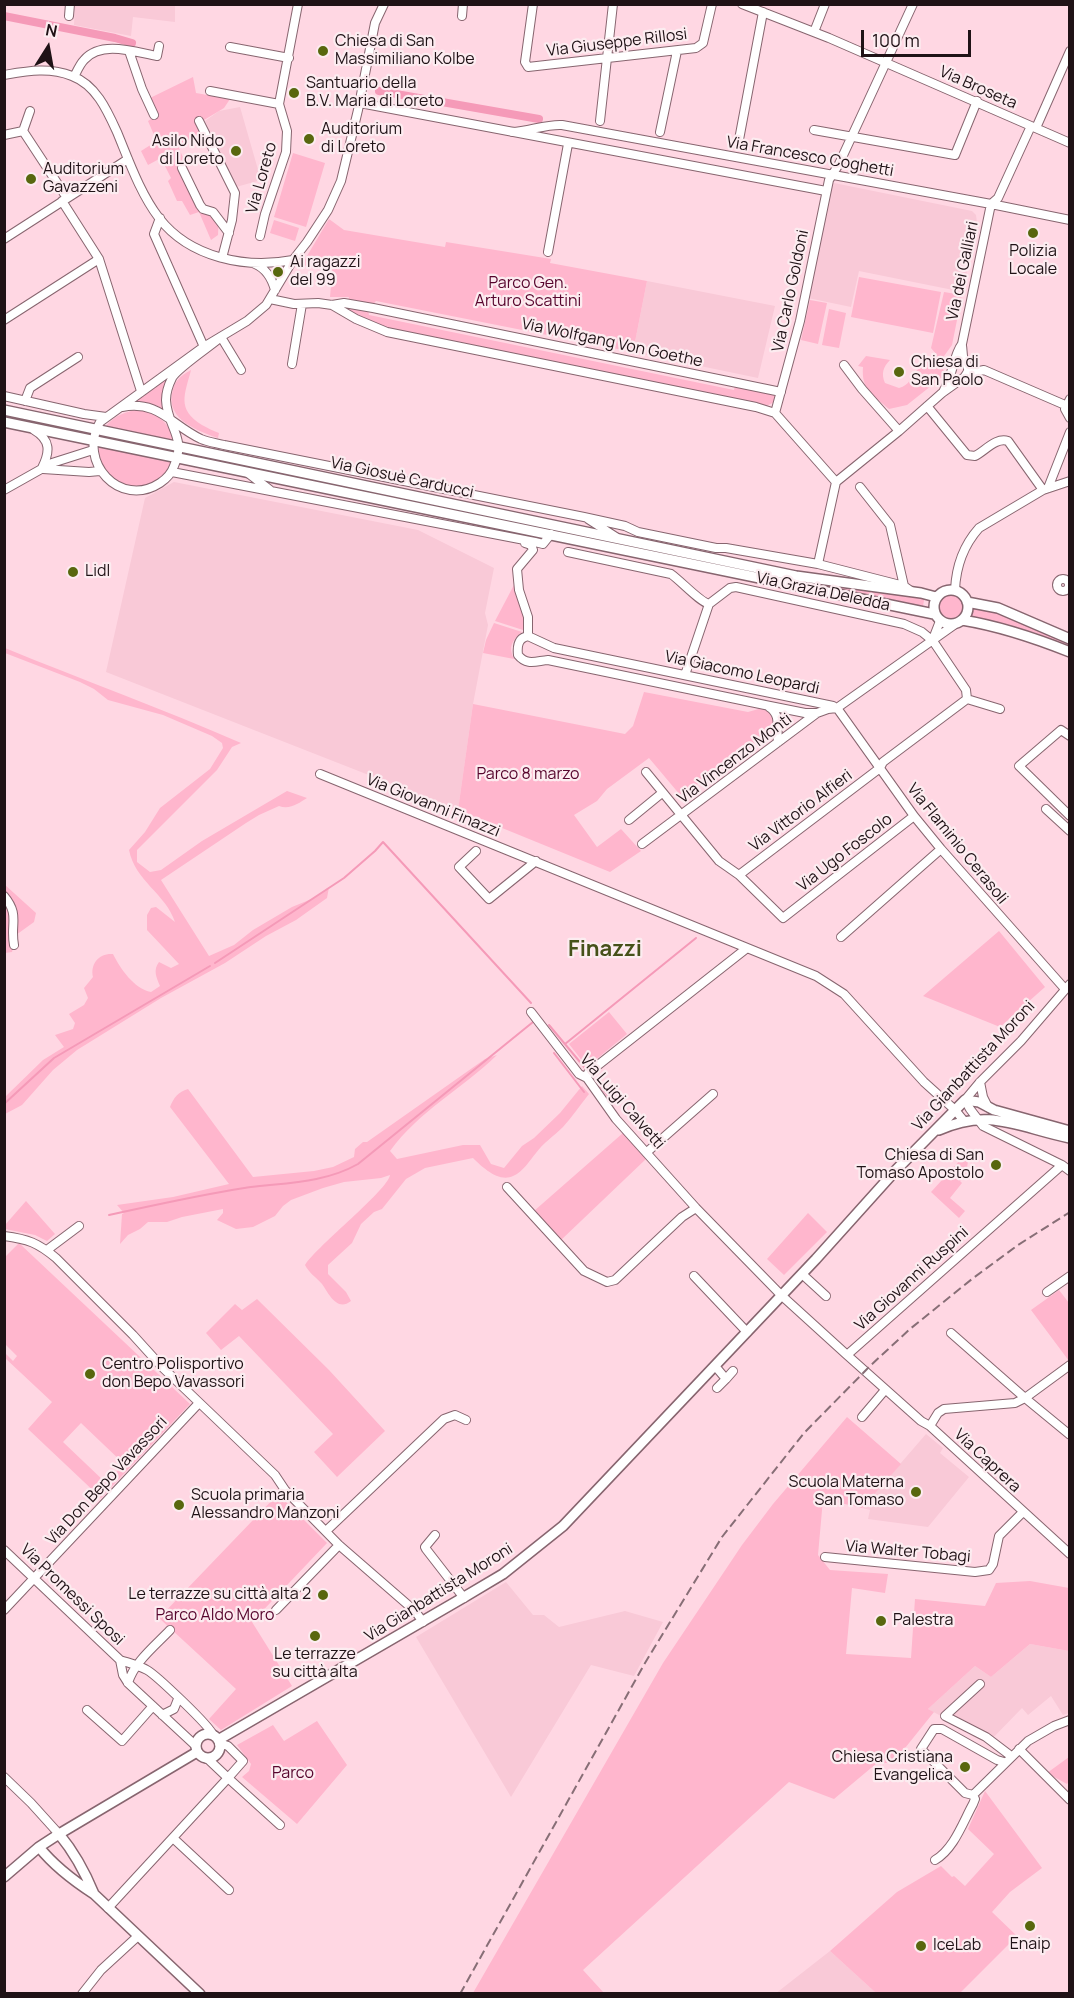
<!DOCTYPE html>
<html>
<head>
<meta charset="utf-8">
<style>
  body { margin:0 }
  #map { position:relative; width:1074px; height:1998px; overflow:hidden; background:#ffd7e3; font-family:Manrope,sans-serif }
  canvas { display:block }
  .frame { position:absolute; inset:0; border:6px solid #1f1216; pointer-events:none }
  .north { position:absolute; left:18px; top:18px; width:60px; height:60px; -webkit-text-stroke:4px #fcecf0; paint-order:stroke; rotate:11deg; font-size:16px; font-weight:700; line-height:24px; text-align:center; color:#1f1216 }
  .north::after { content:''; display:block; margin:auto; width:21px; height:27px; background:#1f1216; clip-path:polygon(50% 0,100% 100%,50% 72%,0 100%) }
  .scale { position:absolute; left:861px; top:30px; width:110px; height:27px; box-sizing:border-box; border:3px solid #1f1216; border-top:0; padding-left:8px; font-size:18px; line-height:21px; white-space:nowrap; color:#1f1216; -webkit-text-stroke:4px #fcecf0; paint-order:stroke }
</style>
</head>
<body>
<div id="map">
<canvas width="1074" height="1998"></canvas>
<div class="frame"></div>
<div class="north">N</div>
<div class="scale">100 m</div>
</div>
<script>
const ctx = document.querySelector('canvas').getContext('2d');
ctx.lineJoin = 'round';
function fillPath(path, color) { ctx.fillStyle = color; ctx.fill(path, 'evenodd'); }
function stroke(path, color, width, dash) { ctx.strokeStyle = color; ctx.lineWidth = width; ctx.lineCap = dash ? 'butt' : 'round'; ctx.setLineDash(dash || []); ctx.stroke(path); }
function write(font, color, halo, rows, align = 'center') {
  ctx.font = font + ' Manrope,sans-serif'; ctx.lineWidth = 4.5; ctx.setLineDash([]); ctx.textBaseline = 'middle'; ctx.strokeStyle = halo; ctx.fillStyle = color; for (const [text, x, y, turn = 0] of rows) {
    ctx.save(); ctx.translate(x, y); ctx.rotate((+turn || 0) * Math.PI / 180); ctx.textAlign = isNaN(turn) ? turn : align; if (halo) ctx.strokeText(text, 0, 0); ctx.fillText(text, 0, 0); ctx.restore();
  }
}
fillPath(new Path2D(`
  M 75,5 L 175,5 L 175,22 L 133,17 L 131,36 L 74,25 Z
  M 240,107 L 261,180 L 236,187 L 205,121 L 219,111 Z
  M 834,183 L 972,211 L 976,215 L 977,223 L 974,238 L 968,239 L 966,255 L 970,256 L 963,292 L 859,271 L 851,307 L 808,298 L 822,230 L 824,228 L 823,220 L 830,186 Z
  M 647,281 L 775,306 L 758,378 L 633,352 Z
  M 174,482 L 418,530 L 494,568 L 485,613 L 488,625 L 473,704 L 458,810 L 106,672 L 145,498 Z
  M 926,1434 L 943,1448 L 940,1453 L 969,1477 L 928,1527 L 868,1519 L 870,1510 L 862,1508 Z
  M 506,1582 L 533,1615 L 544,1615 L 559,1627 L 625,1611 L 663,1622 L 634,1676 L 591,1665 L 511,1797 L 416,1637 Z
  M 1030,1644 L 1069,1651 L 1069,1713 L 1063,1715 L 1051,1696 L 1028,1715 L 1022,1708 L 989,1742 L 928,1709 L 975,1666 L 991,1677 Z
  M 830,1951 L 876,1993 L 775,1994 Z`), '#f9c9d7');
fillPath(new Path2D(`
  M 193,77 L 196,93 L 230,99 L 224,108 L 204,120 L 203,132 L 178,146 L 208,215 L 219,213 L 218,235 L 211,240 L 199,212 L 190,215 L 182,201 L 177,201 L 168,181 L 171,178 L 161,158 L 148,165 L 141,151 L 152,144 L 154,135 L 148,121 L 157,115 L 150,98 Z
  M 293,153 L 325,163 L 306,227 L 274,217 Z
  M 329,219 L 344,230 L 445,247 L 446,242 L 551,259 L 550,263 L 647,281 L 633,352 L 376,301 L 368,310 L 369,315 L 734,390 L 735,386 L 776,395 L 774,402 L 767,406 L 386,329 L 356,316 L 346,309 L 349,297 L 330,297 L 333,263 L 301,266 Z
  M 274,220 L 299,228 L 295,241 L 270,233 Z
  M 859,277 L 941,292 L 933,333 L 851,317 Z
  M 944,292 L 962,295 L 952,345 L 939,363 L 946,374 L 907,405 L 889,409 C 873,395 861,390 863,367 L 858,366 L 866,356 L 890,360 C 883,367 881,374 885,383 L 899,388 C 910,385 910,378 916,371 C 922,365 930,360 937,355 L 931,348 Z
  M 810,300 L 827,303 L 818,344 L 801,340 Z
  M 829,309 L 846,313 L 839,348 L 822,345 Z
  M 191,370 C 185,394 176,409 202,425 C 208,428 213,431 219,433 L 218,438 C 198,431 167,420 172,394 C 174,381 180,376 191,370 Z
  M 170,377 L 165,411 C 156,403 147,403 135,402 Z
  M 143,409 C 162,416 169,425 177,443 L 105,427 C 116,414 127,411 143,409 Z
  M 98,446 L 174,462 C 170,468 165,476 159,481 C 140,494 112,486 102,465 C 100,459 99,452 98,446 Z
  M 190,453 L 802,579 L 925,595 L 923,606 L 189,455 Z
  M 515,583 L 525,615 L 523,630 L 495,621 Z
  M939 606a12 12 0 1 1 24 0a12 12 0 1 1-24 0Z
  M 972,604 L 992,608 L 1069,643 L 1069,646 L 1033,632 L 970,616 Z
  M 494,623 L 522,632 C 512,640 508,647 514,659 L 483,653 L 486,640 Z
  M 5,648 C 83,680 163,709 241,743 L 232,747 L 217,770 L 137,850 L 137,862 L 150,872 L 161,870 L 202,841 L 287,791 L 307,798 C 299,803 290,810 279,806 L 259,815 L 246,823 L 161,880 L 209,956 L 234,945 L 253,930 L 292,907 L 314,898 L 329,887 L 327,898 L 296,920 L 266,936 L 225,963 L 161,998 L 77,1050 L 53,1070 L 22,1105 L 5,1114 L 5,1097 L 43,1060 L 64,1047 L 55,1035 L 73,1029 L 75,1023 L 69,1014 L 84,1005 L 88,998 L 84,988 L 93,977 C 90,964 99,953 113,954 C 120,968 134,989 151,992 L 160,986 C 156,977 153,970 159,962 L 171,968 L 179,964 L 147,930 L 147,915 L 151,908 L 156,907 L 175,922 C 166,894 135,881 129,850 L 145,832 L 160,808 L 210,769 L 223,748 L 222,743 L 212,736 L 163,715 L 108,700 L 94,689 L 80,682 L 5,653 Z
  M 644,692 L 748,712 L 762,708 C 774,714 777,725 767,735 L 681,796 L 649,758 L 607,789 L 597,801 L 574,815 L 597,847 L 621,829 L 641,851 L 610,872 L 458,810 L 473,704 L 625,734 L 633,726 Z
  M 4,884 L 36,913 L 34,922 L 16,935 L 12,952 L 5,953 Z
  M 999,931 L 1045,987 L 1000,1027 L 923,996 Z
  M 609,1012 L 627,1034 L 587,1067 L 569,1044 Z
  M 497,1055 C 462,1089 419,1111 390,1151 L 397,1159 L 463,1145 L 480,1145 L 491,1164 L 504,1168 L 522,1146 L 534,1138 L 560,1113 L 582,1086 L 589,1094 C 580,1105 572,1117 563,1127 C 554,1136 543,1143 536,1153 C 530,1160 523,1172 513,1176 C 499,1183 482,1167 473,1158 L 425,1168 L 406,1179 L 382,1209 L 374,1212 L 361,1224 L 352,1243 L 328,1265 L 328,1274 L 346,1292 L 351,1301 C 337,1312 329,1294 322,1284 C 316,1277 309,1273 305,1265 C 318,1245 388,1190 390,1175 L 381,1178 L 344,1182 L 323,1188 L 291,1200 L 283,1206 L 275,1216 L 253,1227 L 236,1229 L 217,1220 L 223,1213 L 223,1209 L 182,1217 L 167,1222 L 148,1222 L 140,1229 L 128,1235 L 120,1244 L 122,1214 L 124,1213 L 117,1205 L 173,1197 L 229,1184 L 170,1107 C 174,1097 178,1092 188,1089 L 253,1177 L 314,1171 L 333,1167 L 354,1157 L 355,1149 L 363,1142 L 367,1142 L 485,1059 Z
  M 623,1133 L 646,1159 L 560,1241 L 534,1211 Z
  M 963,1157 L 968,1161 L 966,1175 L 960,1181 L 962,1183 L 950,1198 L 965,1211 L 959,1218 L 931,1192 Z
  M 26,1201 L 55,1234 L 47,1241 L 35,1235 L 5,1229 L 5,1225 Z
  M 808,1213 L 827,1232 L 784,1275 L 767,1259 Z
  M 19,1243 L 190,1404 L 101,1498 L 28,1429 L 52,1402 L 5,1358 L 5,1353 L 13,1361 L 17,1356 L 5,1344 L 4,1258 ZM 81,1423 L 124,1464 L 106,1483 L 63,1442 Z
  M 1059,1290 L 1069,1303 L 1069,1361 L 1031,1310 Z
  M 257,1299 L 329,1370 L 385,1431 L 337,1477 L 314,1452 L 333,1434 L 239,1336 L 221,1350 L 206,1333 L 235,1304 L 242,1310 Z
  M 847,1417 L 901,1464 L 862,1508 L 823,1499 L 818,1555 L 830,1570 L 888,1574 L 885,1593 L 852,1588 L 846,1654 L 911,1658 L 915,1599 L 985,1606 L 996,1583 L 1030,1581 L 1069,1588 L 1069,1651 L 1030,1644 L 991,1677 L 975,1666 L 928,1709 L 934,1712 L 893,1763 L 877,1763 L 834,1799 L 789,1782 L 583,1970 L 604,1993 L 473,1993 L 663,1663 L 742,1545 L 773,1504 Z
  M 278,1494 L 327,1543 L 252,1622 L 292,1686 L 221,1730 L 209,1719 L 236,1689 L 159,1618 Z
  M 317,1721 L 347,1765 L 297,1824 L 242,1777 L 249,1771 L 251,1764 L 237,1745 L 273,1725 L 284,1741 Z
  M 1069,1757 L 1069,1781 L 1067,1784 L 1047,1773 Z
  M 985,1791 L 1042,1868 L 1010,1892 L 992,1912 L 1017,1936 L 960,1993 L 876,1993 L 830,1951 L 897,1892 L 941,1866 L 952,1877 L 954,1876 L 965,1886 L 994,1854 L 968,1829 Z`), '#ffb6cd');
stroke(new Path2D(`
  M 215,963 L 344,878 L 375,851 L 383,842 L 531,1003
  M 549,1025 L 585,1068
  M 565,1044 L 696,938
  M 554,1053 L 584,1092
  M 596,1081 L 610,1098
  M 4,1104 L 54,1058 L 210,966
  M 109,1215 C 150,1206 191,1197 232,1190 C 275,1182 319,1186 358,1164 L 533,1022`), '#f59ab8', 2);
stroke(new Path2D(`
  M 4,16 L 115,38 L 132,43
  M 379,91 L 539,119`), '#f59ab8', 8);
const minor = new Path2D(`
  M 533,4 L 525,62 L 528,67 L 696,48 L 703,43 L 712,4
  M 742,4 L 829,38 L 1070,143
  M 69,16 L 70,4
  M 462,16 L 463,4
  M 814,32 L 825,4
  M 230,47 L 289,58
  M 129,51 L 142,89 L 154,115
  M 4,75 C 28,71 49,67 72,76 C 96,85 107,110 117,132 C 129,161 140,193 159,218 C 190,258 246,269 293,260
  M 74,77 C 77,71 80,64 84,60 C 101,40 135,52 157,56 L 159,46
  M 210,91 L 279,104
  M 360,103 L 826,191
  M 30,111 L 23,131 L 67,198
  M 199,121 L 235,193 L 232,220 L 222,258
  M 600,121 L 613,4
  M 1036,128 L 1070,51
  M 814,130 L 955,155 L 977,101
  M 512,132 C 529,131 547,124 562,125 L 991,204 L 1070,220
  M 660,132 L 677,51
  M 4,135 L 23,131
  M 738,145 L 763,12
  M 182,168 L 200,205 L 203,209 L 213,212 L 229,233
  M 62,201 L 99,259 L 141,391
  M 991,204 L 998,198 L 1031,126
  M 160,218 L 154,234 L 204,347
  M 260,236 L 265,214 L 286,152 L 287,131 L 279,104 L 298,4
  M 4,239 L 128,159
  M 548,252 L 568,144
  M 255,264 C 267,269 272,279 275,290
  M 270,299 L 294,304 L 318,303 L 332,305 L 344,303 L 373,308 L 781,392
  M 332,305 L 356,319 L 387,332 L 756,407 L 775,413
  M 4,320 L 99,259
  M 221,337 C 212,345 176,369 172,378 C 169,384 166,393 166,400 C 167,427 187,437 174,466 C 172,472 166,479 160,483 C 120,509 77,462 100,422 L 202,348 L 247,321 L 266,305 L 293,260 L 307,242 L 328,210 L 341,181 L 358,110 L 375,23 L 384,4
  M 221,337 L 241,370
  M 962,346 C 963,350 962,355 964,359 C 967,367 971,369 965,376
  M 292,364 L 302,304
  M 844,365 L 862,389 L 899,431
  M 944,390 C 953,375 953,356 962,344 L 991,204
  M 4,396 L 84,414 L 106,417
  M 1070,399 L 1065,409 L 1070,418
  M 25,401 L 30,388 L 78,357
  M 927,406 L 967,455 L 975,456 C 985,451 996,437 1008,441 L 1043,490
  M 122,407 C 159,400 171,425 201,439 C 208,442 216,443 224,445 L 584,517 L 625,526 L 638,532 L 716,548 L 726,548 L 818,564 L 904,586 L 911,591
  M 775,413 L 800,321 L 829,180 L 839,164 L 913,4
  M 775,413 L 836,482 L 818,564
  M 34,430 C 51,440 50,452 42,468
  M 43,469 L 89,472 L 100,471
  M 172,472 L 535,542 L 543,544 L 551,534
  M 248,473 L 270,490
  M 836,482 L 899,431 L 942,393 L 970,373 L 984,370 L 1065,405
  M 860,487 L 890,525 L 904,586
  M 1048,488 L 1070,432
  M 4,490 L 52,463 L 93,450
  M 588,519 L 616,537
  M 525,543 L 531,545 L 533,550 L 517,569 L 519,590 L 528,617 L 528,636
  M 568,552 L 671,574 C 681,581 700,602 709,604
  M1057 585a6 6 0 1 1 12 0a6 6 0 1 1-12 0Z
  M 955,590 C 956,567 963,546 979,528 L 1043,490 L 1070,481
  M 528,636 C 518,638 517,646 518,655 C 527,666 536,661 548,660 L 765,705 L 805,713 L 817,713
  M 528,636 L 554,648 L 833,706
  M 933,639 L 940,621
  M 685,675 L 709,604 L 730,588 L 736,587 L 904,624 L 922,632 L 933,641 L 966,690 L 967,699
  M 967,699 L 1000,709
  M 769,707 C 782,715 776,729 778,742
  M 837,708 L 914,816 L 941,849 L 1065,989
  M 1070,736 L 1061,730 L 1019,766 L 1070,816
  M 646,772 L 719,861 L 739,875 L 783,918 L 914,816
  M 320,774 L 816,976 L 844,994 L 924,1082 L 955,1110 L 964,1121
  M 1046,809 L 1070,831
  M 629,820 L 662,793
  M 642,844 L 817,713 L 828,709 L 837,708 L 954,625
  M 476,851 L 459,867 L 489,899 L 536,861
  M 739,875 L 880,768 L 883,762 L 967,699
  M 4,896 C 20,915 10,924 14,945
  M 841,937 L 941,849
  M 1070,984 L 1021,1041 L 980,1082 L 965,1100 L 970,1109 L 983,1126 L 1062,1165 L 1070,1171
  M 531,1012 L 579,1074 L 587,1078 L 616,1119 L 696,1208 L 781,1295 L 847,1355 L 1062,1165
  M 587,1078 L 588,1073 L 747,948
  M 980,1082 L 983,1097 L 988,1107
  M 647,1152 L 713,1094
  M 507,1187 L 584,1271 L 607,1282 L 615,1280 L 682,1217 L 696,1208
  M 4,1236 C 28,1239 38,1243 56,1258 L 133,1335 L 162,1367 L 275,1475 L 285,1490 L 339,1545 L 415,1611 L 423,1622
  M 47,1250 L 79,1226
  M 802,1274 L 826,1296
  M 694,1276 L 747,1332
  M 1047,1292 L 1070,1276
  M 951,1333 L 1025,1398 L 1070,1365
  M 847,1355 L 921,1421 L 930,1426 L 1070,1554
  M 715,1366 L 726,1379 L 733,1371
  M 717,1388 L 726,1379
  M 862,1417 L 885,1390
  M 930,1426 L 938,1413 L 944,1409 L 1015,1403 L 1025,1398 L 1070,1435
  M 326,1531 L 444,1419 L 455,1415 L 466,1420
  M 435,1535 L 425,1547 L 426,1549 L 464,1598
  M 4,1550 L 120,1660 C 129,1663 138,1665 147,1670 C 156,1675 210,1726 213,1735
  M 825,1557 L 975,1572 L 989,1570 L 993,1564 L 999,1536 L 1023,1512
  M 4,1610 L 199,1403
  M 276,1610 L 339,1545
  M 120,1660 L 123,1675 L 128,1683 L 196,1746
  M 128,1683 C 134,1662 156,1645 170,1630
  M 980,1684 L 945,1716 L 986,1737 L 1011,1756
  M 87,1710 L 122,1741 L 153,1706
  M 162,1715 L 174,1709 L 178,1699
  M 1019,1749 L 1070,1800
  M 203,1757 L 209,1760 L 228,1778 L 243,1761 L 228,1746 L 219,1743
  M 4,1777 L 31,1803 L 59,1834
  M 973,1795 L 965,1793 L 921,1749 L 934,1729 L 942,1729 L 997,1760 L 1004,1762
  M 173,1838 L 229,1890
  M 935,1860 C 954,1849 963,1822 973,1804 L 975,1799 L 973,1795 L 1028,1741 L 1054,1726 L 1070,1720
  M 108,1908 L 228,1778 L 280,1825
  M 82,1994 L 101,1970 L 138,1936`);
const major = new Path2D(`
  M 4,410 L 796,576 L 921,593 L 936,597
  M 4,422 L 934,614
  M934 607a17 17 0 1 1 34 0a17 17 0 1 1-34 0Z
  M 967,602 L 998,608 L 1070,639
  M 962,620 C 999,626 1035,638 1070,652
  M 939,1130 C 989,1107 1020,1128 1070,1138
  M196 1746a12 12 0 1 1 24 0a12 12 0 1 1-24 0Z
  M 218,1740 L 466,1596 L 503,1574 L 563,1526 L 816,1259 L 896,1170 L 965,1100 L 979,1102 L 994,1110 L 1070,1131
  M 59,1834 C 74,1852 85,1872 94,1894
  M 39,1847 C 54,1866 74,1881 94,1894 L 200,1994
  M 4,1877 L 39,1847 L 59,1834 L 197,1752`);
stroke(minor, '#87656f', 10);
stroke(major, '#87656f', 12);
stroke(minor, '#fff', 8);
stroke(major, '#fff', 9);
stroke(new Path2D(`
  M 460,1994 L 645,1663 L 722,1537 L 748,1504 L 804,1433 L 871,1365 L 910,1329 L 972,1279 L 1018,1245 L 1070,1212`), '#876e76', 2, [9, 4.5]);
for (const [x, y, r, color] of [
  [323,51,6,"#58670e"],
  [294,93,6,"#58670e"],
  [309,139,6,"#58670e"],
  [236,151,6,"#58670e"],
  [31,179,6,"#58670e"],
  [1033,233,6,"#58670e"],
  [278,272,6,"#58670e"],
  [899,372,6,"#58670e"],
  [73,572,6,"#58670e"],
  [996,1165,6,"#58670e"],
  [90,1374,6,"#58670e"],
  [916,1492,6,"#58670e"],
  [179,1505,6,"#58670e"],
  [323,1595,6,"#58670e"],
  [881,1621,6,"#58670e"],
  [315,1636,6,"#58670e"],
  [965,1767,6,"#58670e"],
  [1030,1926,6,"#58670e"],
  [921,1946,6,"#58670e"]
]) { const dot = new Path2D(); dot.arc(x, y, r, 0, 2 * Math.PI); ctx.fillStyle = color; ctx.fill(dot); stroke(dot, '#fcecf0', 2); }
write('16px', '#1f1216', '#fcecf0', [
  ["Chiesa di San",335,42],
  ["Massimiliano Kolbe",335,60],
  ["Santuario della",306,84],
  ["B.V. Maria di Loreto",306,102],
  ["Auditorium",321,130],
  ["di Loreto",321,148],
  ["Asilo Nido",224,142,"right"],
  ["di Loreto",224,160,"right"],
  ["Auditorium",43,170],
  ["Gavazzeni",43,188],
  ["Polizia",1033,252,"center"],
  ["Locale",1033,270,"center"],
  ["Ai ragazzi",290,263],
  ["del 99",290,281],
  ["Chiesa di",911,363],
  ["San Paolo",911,381],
  ["Lidl",85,572],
  ["Chiesa di San",984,1156,"right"],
  ["Tomaso Apostolo",984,1174,"right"],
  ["Centro Polisportivo",102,1365],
  ["don Bepo Vavassori",102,1383],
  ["Scuola Materna",904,1483,"right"],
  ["San Tomaso",904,1501,"right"],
  ["Scuola primaria",191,1496],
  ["Alessandro Manzoni",191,1514],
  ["Le terrazze su città alta 2",311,1595,"right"],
  ["Palestra",893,1621],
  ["Le terrazze",315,1655,"center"],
  ["su città alta",315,1673,"center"],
  ["Chiesa Cristiana",953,1758,"right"],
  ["Evangelica",953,1776,"right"],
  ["Enaip",1030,1945,"center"],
  ["IceLab",933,1946]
], 'left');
write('16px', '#1f1216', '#fcecf0', [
  ["Via Giuseppe Rillosi",617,43,-7],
  ["Via Broseta",978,88,24],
  ["Via Francesco Coghetti",810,157,10],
  ["Via Loreto",262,178,-74],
  ["Via dei Galliari",963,271,-78],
  ["Via Carlo Goldoni",791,291,-78],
  ["Via Wolfgang Von Goethe",612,343,12],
  ["Via Giosuè Carducci",402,478,12],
  ["Via Grazia Deledda",823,592,12],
  ["Via Giacomo Leopardi",742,673,12],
  ["Via Vincenzo Monti",735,759,-37],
  ["Via Giovanni Finazzi",433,806,22],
  ["Via Vittorio Alfieri",801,811,-37],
  ["Via Flaminio Cerasoli",957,844,51],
  ["Via Ugo Foscolo",845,853,-38],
  ["Via Gianbattista Moroni",974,1066,-47],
  ["Via Luigi Calvetti",622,1102,49],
  ["Via Giovanni Ruspini",912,1279,-42],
  ["Via Caprera",987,1461,43],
  ["Via Don Bepo Vavassori",107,1481,-47],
  ["Via Walter Tobagi",908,1552,5],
  ["Via Gianbattista Moroni",439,1593,-32],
  ["Via Promessi Sposi",72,1595,44]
]);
write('16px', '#57052d', '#fcecf0', [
  ["Parco Gen.",528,284],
  ["Arturo Scattini",528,302],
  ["Parco 8 marzo",528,775],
  ["Parco Aldo Moro",215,1616],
  ["Parco",293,1774]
]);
write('bold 22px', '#465119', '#fcecf0', [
  ["Finazzi",605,950]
]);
</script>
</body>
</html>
